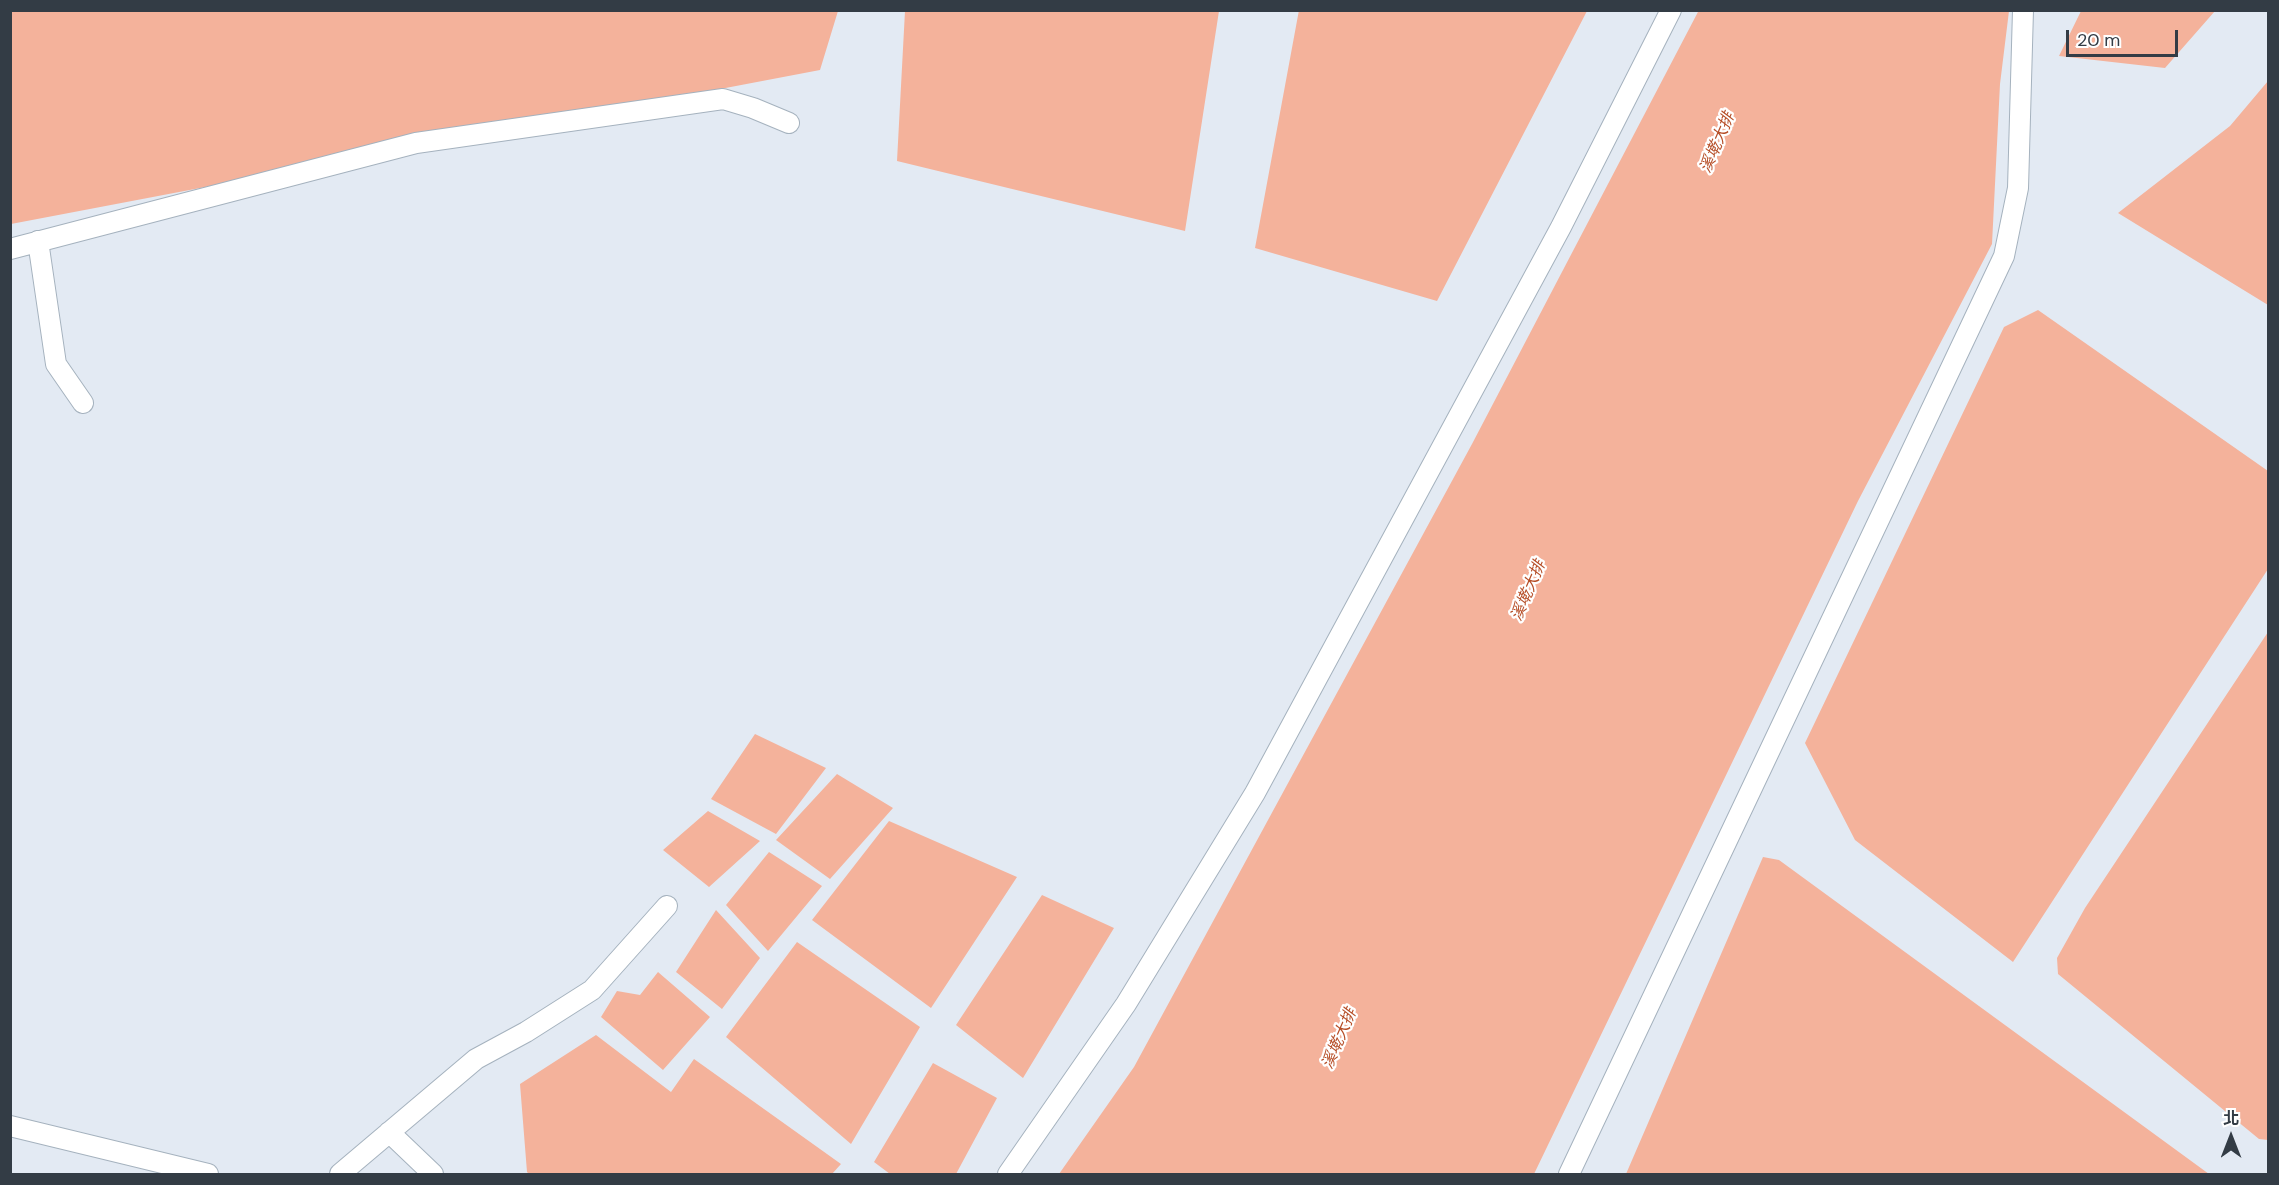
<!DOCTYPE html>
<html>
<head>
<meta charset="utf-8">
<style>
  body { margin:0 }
  #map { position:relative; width:2279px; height:1185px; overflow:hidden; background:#e3eaf3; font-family:"DM Sans","Noto Sans TC",sans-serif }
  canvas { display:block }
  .frame { position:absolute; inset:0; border:12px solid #333c45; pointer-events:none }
  .north { position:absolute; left:2201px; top:1107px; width:60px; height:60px; -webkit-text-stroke:4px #fff; paint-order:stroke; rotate:0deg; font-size:16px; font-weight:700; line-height:24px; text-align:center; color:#333c45 }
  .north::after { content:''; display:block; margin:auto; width:21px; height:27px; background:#333c45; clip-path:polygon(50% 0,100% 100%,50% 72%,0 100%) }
  .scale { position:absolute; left:2066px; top:30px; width:112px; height:27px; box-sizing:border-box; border:3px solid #333c45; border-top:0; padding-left:8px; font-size:18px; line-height:21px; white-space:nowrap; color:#333c45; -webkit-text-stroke:4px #fff; paint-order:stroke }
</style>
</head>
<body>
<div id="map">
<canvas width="2279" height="1185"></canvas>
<div class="frame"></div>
<div class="north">北</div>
<div class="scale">20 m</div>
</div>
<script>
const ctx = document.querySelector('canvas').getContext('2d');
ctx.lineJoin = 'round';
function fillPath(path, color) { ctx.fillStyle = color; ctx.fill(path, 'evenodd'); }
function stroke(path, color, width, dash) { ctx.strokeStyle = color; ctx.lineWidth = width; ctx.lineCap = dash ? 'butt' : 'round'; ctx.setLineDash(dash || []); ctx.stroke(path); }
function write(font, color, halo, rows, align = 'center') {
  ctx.font = font + ' "DM Sans","Noto Sans TC",sans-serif'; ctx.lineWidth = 4.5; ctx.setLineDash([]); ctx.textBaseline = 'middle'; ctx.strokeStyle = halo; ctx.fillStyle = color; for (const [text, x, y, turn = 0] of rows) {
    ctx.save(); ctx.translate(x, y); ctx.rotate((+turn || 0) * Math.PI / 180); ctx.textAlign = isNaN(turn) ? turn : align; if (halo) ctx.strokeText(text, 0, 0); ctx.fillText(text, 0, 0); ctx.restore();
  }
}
fillPath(new Path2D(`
  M 1299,10 L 1587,11 L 1437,301 L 1255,248 Z
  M 1699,10 L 2009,11 L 2000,84 L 1992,244 L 1858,501 L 1534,1174 L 1059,1174 L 1134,1067 L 1472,444 Z
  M 11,11 L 838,11 L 820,70 L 11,224 Z
  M 905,11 L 1219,11 L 1185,231 L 897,161 Z
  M 2081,11 L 2081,10 L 2215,11 L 2165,68 L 2059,56 Z
  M 2268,81 L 2268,305 L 2118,213 L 2230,126 Z
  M 2038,310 L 2268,471 L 2268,569 L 2013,962 L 1855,840 L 1805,743 L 2004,327 Z
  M 2268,632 L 2268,1140 L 2259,1139 L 2058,974 L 2057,958 L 2085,908 Z
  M 755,734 L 826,768 L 776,834 L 711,799 Z
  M 837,774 L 893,808 L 830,879 L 776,840 Z
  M 708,811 L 760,841 L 709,887 L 663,850 Z
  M 889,821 L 1017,877 L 931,1008 L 812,920 Z
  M 769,852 L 822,886 L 768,951 L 726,905 Z
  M 1763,857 L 1779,860 L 2209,1174 L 1626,1174 Z
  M 1042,895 L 1114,928 L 1023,1078 L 956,1025 Z
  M 716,910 L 760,958 L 722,1009 L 676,972 Z
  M 797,942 L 920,1027 L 851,1144 L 726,1037 Z
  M 658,972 L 710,1017 L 663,1070 L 601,1017 L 617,991 L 640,995 Z
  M 596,1035 L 671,1092 L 694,1059 L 841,1164 L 832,1174 L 529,1174 L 527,1172 L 520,1084 Z
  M 933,1063 L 997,1098 L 956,1174 L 890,1174 L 874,1162 Z`), '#f4b29b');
const lane = new Path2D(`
  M 38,241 L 56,364 L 83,403
  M 10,249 L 416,143 L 723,99 L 753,108 L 789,123
  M 10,1126 L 208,1174
  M 389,1132 L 433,1174
  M 340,1174 L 476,1059 L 526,1032 L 592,990 L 667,906
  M 1008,1174 L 1126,1004 L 1255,793 L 1561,227 L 1671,10
  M 1569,1174 L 2004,256 L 2018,188 L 2023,10`);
stroke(lane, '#a5b2be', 22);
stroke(lane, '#fff', 20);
write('italic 16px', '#b64e27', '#fff', [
  ["溪墘大排",1718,143,-67],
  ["溪墘大排",1529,591,-67],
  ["溪墘大排",1340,1039,-67]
]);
</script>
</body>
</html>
